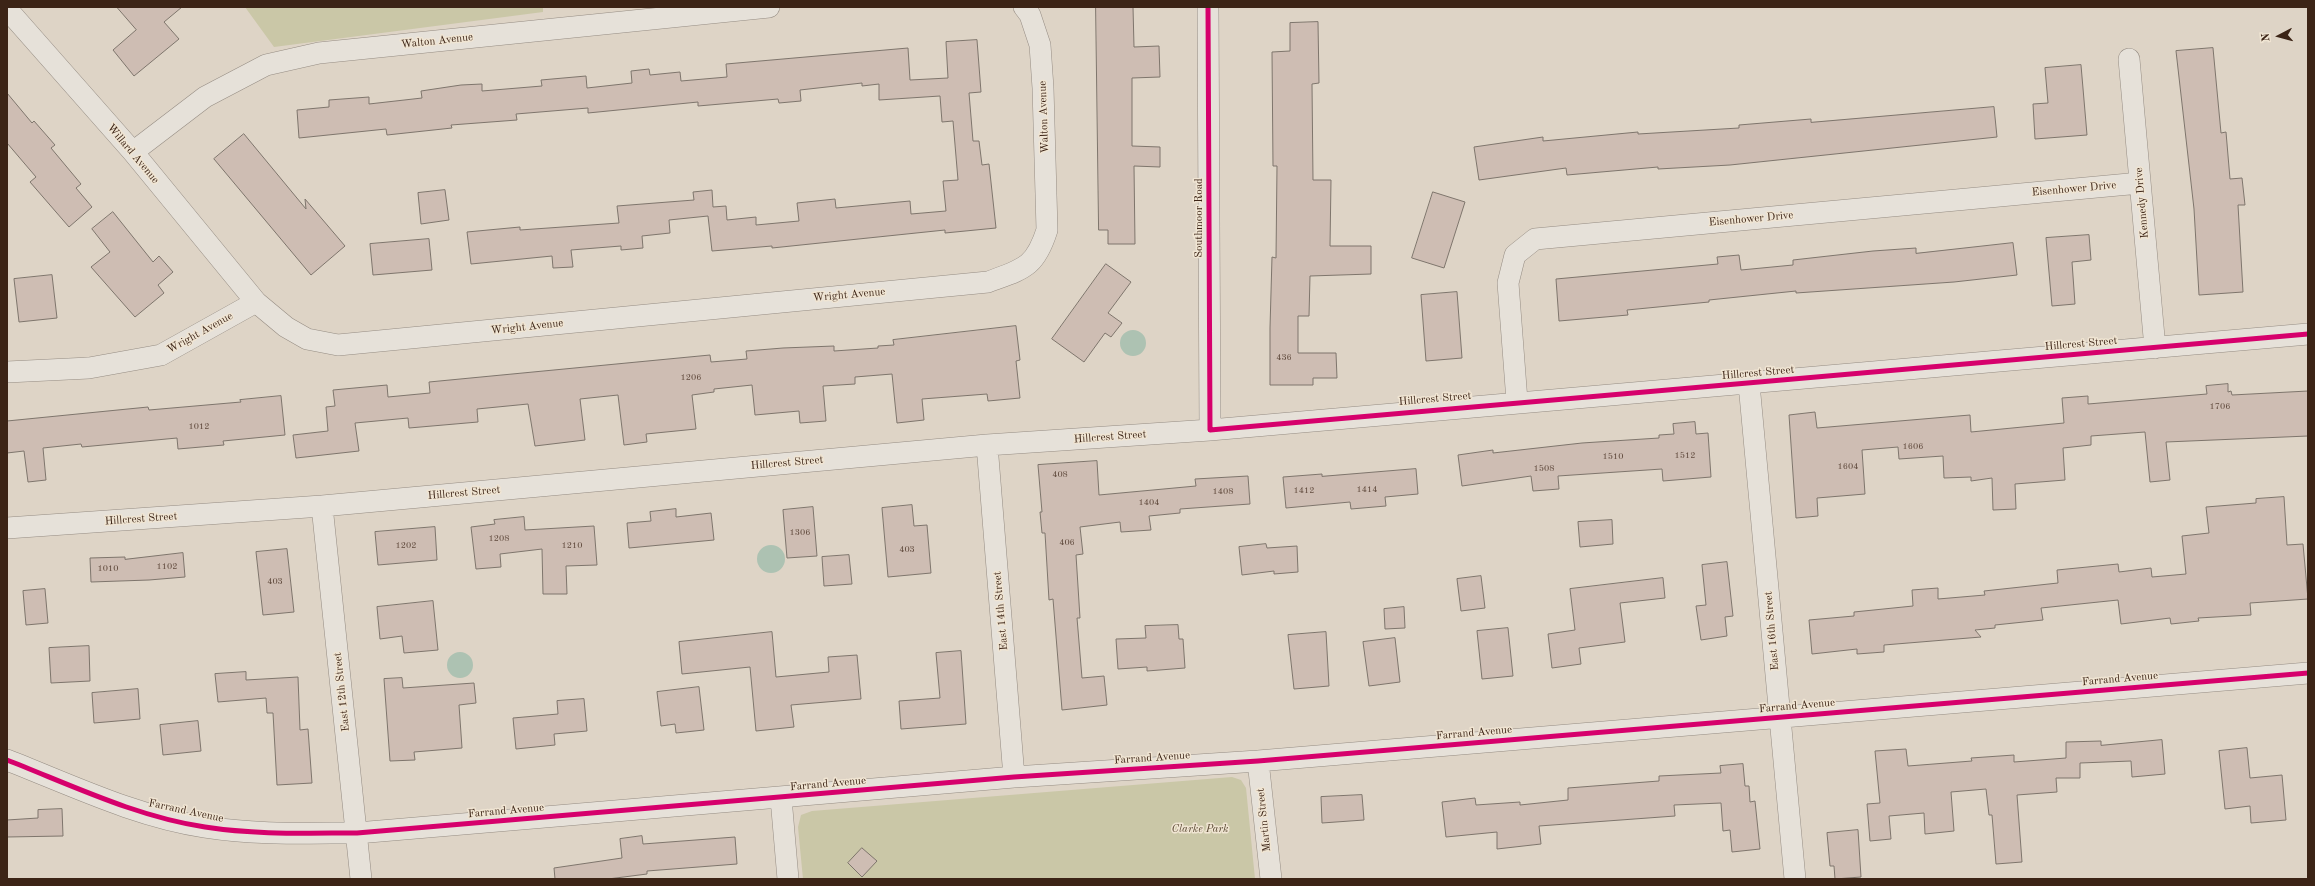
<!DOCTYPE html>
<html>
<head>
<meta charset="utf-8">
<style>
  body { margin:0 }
  #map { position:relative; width:2315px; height:886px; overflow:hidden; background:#ded4c6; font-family:"Old Standard TT",serif }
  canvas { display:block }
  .frame { position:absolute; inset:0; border:8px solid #3c2416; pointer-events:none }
  .north { position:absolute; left:2259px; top:16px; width:40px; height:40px; -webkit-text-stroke:3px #f0e5d3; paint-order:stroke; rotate:264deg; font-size:11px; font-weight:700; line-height:16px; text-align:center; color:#3c2416 }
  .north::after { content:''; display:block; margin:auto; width:14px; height:18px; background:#3c2416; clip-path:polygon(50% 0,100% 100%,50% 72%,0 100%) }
</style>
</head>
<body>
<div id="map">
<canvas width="2315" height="886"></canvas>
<div class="frame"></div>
<div class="north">N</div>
</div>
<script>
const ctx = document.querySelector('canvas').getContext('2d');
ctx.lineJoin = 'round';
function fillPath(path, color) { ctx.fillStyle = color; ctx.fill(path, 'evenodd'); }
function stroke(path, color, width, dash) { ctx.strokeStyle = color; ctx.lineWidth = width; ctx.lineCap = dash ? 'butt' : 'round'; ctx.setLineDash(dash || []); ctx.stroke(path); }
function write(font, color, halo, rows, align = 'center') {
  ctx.font = font + ' "Old Standard TT",serif'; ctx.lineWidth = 3; ctx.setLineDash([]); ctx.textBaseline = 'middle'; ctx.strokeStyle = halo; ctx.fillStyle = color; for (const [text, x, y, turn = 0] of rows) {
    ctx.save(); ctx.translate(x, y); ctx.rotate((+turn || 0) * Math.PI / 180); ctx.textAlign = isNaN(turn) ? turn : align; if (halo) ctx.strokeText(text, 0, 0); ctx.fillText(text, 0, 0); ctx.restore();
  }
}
fillPath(new Path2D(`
  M 245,7 L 543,7 L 543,12 L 274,47 Z
  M 1232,777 L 1241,780 L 1246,788 L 1255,879 L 803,879 L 798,827 L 801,815 L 812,811 Z`), '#cac7a7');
fillPath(new Path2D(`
  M1120 343a13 13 0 1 1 26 0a13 13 0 1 1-26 0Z
  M757 559a14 14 0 1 1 28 0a14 14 0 1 1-28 0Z
  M447 665a13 13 0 1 1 26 0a13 13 0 1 1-26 0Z`), '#adc2b2');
const building = new Path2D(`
  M 117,7 L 182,7 L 164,22 L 179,39 L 134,76 L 113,50 L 136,30 Z
  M 1096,7 L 1133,7 L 1134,47 L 1159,46 L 1160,77 L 1132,78 L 1132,146 L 1160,147 L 1160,167 L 1134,166 L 1135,244 L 1108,244 L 1108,230 L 1099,230 Z
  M 1318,22 L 1319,83 L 1312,84 L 1313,180 L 1331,180 L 1330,246 L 1371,246 L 1371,274 L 1310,276 L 1309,316 L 1298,316 L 1298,353 L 1336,353 L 1337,378 L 1313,378 L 1313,385 L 1270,385 L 1270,328 L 1272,257 L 1276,258 L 1277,166 L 1273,166 L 1272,52 L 1290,51 L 1290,23 Z
  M 977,40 L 981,92 L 969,93 L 973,141 L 979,141 L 982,165 L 989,164 L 996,228 L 945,233 L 945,230 L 772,248 L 772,246 L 712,251 L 708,216 L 669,220 L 670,233 L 642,236 L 643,248 L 621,250 L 621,246 L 571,250 L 573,267 L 553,268 L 552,256 L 471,264 L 467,232 L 520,227 L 520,230 L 619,223 L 617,206 L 694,200 L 693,192 L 712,190 L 713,207 L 726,206 L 727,220 L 756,217 L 756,225 L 799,221 L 797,203 L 835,199 L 836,208 L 910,201 L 911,214 L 946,211 L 943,181 L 958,180 L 953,121 L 942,122 L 940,96 L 879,100 L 879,84 L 862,86 L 862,83 L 800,90 L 801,101 L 779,103 L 778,99 L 698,106 L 698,102 L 588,113 L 588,108 L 516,114 L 517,120 L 451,125 L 452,128 L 387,135 L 386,129 L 299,138 L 297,110 L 329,107 L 329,100 L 369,97 L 369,104 L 422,98 L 421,91 L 461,85 L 482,84 L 482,91 L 542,86 L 541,80 L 586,76 L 587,88 L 632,83 L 631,71 L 649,69 L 650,75 L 680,72 L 681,81 L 727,77 L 726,64 L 908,48 L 910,80 L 948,78 L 946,42 Z
  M 2213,48 L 2221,133 L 2226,132 L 2230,179 L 2242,178 L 2245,205 L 2238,205 L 2243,292 L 2199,295 L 2194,209 L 2176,51 Z
  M 2081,65 L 2087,135 L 2035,139 L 2033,104 L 2048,103 L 2045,68 Z
  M 7,93 L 32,123 L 34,121 L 55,145 L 51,148 L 81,184 L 76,188 L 92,207 L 69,227 L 30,182 L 36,177 L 7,143 Z
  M 1994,107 L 1997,137 L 1730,165 L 1658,169 L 1658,167 L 1567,175 L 1566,168 L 1479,180 L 1474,147 L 1543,137 L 1543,141 L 1638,132 L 1638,134 L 1739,128 L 1739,125 L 1811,119 L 1811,122 Z
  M 244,134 L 306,209 L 305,199 L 345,246 L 311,275 L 214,159 Z
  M 445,190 L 449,220 L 421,224 L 418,193 Z
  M 1433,192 L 1465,202 L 1444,268 L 1412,258 Z
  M 113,212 L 153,262 L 159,256 L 173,272 L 158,285 L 164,293 L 135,317 L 91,267 L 110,252 L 92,229 Z
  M 2089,235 L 2091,260 L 2072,262 L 2075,304 L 2052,306 L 2046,238 Z
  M 429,239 L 432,270 L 373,275 L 370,244 Z
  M 2013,243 L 2017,275 L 1954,282 L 1796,293 L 1796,291 L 1709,300 L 1709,302 L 1627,310 L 1628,315 L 1559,321 L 1556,279 L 1718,264 L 1717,257 L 1739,255 L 1741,270 L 1793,265 L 1793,260 L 1873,251 L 1916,248 L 1916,253 Z
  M 1106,264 L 1131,282 L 1108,313 L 1122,323 L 1111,337 L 1105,333 L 1084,362 L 1052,339 Z
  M 52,275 L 57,318 L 19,322 L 14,279 Z
  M 1457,292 L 1462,358 L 1426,361 L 1421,295 Z
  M 1016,326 L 1020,360 L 1016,361 L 1020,398 L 988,401 L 987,394 L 922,399 L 924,420 L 897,423 L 892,374 L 855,377 L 855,384 L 823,386 L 826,421 L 800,423 L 799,411 L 755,415 L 752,385 L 714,389 L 714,392 L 692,395 L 696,429 L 646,434 L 647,442 L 624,445 L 618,395 L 580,399 L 585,440 L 535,446 L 528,404 L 477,409 L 478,422 L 409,428 L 408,418 L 355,423 L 359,451 L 296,458 L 293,435 L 328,431 L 326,407 L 335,406 L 333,390 L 387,385 L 388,397 L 430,393 L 429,382 L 710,355 L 711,362 L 747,359 L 746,351 L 783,348 L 834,346 L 834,351 L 878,348 L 878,346 L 894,345 L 893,340 Z
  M 2228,384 L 2228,392 L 2231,391 L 2232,395 L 2308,391 L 2308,436 L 2166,442 L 2170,480 L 2150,482 L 2145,432 L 2091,436 L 2091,445 L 2063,448 L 2065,480 L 2015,484 L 2016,509 L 1993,510 L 1992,478 L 1971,481 L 1971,477 L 1944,478 L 1943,456 L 1899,459 L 1898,447 L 1862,450 L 1865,494 L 1817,498 L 1818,516 L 1796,518 L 1789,415 L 1815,412 L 1817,428 L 1970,415 L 1971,432 L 2064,423 L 2062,398 L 2088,396 L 2088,404 L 2207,394 L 2206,386 Z
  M 281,396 L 285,435 L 223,441 L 224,445 L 178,449 L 177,438 L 82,447 L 81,444 L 43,448 L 46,480 L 28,482 L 24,451 L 7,453 L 7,421 L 148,407 L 149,410 L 241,402 L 240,400 Z
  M 1695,422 L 1696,434 L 1708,433 L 1711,477 L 1663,481 L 1662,469 L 1558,476 L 1559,489 L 1533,491 L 1531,476 L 1462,486 L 1458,455 L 1493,450 L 1493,453 L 1582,443 L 1659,438 L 1659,435 L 1674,434 L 1673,424 Z
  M 1097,461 L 1099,495 L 1196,486 L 1195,479 L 1248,476 L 1250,504 L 1180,509 L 1180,513 L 1149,516 L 1151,530 L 1121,532 L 1120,522 L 1080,527 L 1083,554 L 1076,555 L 1080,618 L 1077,618 L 1082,678 L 1104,676 L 1107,705 L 1062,710 L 1053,599 L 1049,600 L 1045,533 L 1042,533 L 1040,512 L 1042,512 L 1038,465 Z
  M 1416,469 L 1418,494 L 1385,497 L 1386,506 L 1351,509 L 1350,502 L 1286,508 L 1283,477 L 1322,474 L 1322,476 Z
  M 2284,497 L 2287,545 L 2303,544 L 2308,599 L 2250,603 L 2251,615 L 2198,618 L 2199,621 L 2171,624 L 2170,618 L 2121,624 L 2118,600 L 2041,608 L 2043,620 L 1995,625 L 1995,628 L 1975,630 L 1981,637 L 1884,645 L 1884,652 L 1857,654 L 1857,649 L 1812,654 L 1809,620 L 1854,616 L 1854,612 L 1913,606 L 1912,590 L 1938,588 L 1938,599 L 1985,595 L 1984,591 L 2058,583 L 2057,570 L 2118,564 L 2119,572 L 2151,568 L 2152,577 L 2186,574 L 2182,536 L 2209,533 L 2206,507 L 2256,503 L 2256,499 Z
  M 912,505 L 914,526 L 927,525 L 931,573 L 888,577 L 882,508 Z
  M 813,507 L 817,556 L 787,558 L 783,510 Z
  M 676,509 L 676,517 L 711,513 L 714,540 L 629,548 L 627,523 L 651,521 L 650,512 Z
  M 524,517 L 525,530 L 594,526 L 597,565 L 566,566 L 567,594 L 543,594 L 542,549 L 500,554 L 501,567 L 476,569 L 471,527 L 495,524 L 494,520 Z
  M 1612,520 L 1613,544 L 1580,547 L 1578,522 Z
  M 435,527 L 437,560 L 378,565 L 375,532 Z
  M 1266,544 L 1267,548 L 1297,546 L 1298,572 L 1274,574 L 1274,571 L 1242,575 L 1239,547 Z
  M 287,549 L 294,612 L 263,615 L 256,552 Z
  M 183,553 L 185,577 L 149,580 L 91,582 L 90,558 L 125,557 L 125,559 Z
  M 849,555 L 852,584 L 824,586 L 822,557 Z
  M 1727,562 L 1733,616 L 1725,617 L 1727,636 L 1701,640 L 1696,606 L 1706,605 L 1702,565 Z
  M 1481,576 L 1485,608 L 1461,611 L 1457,579 Z
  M 1663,578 L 1665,598 L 1620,603 L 1625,642 L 1579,648 L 1581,664 L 1552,668 L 1548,634 L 1575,630 L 1570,589 Z
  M 45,589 L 48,623 L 26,625 L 23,591 Z
  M 433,601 L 438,650 L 404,653 L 402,636 L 380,639 L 377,607 Z
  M 1404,607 L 1405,628 L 1385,629 L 1384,609 Z
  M 1178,625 L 1179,639 L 1183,639 L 1185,668 L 1147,671 L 1147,667 L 1118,669 L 1116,639 L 1146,638 L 1145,626 Z
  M 1508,628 L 1513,676 L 1482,679 L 1477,631 Z
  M 772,632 L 776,677 L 829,672 L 828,657 L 857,655 L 861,699 L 791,705 L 794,727 L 756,731 L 750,667 L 682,674 L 679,642 Z
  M 1326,632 L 1329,686 L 1294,689 L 1288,635 Z
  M 1395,638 L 1400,682 L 1369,686 L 1363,642 Z
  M 89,646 L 90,681 L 51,683 L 49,648 Z
  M 961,651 L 966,724 L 901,729 L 899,701 L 940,698 L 936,653 Z
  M 246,672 L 246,680 L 298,677 L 300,730 L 308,729 L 312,783 L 277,785 L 273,713 L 267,713 L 266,698 L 218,702 L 215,674 Z
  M 402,678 L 403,688 L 474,683 L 476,703 L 459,705 L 462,748 L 414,752 L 415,760 L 390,761 L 384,679 Z
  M 699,687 L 704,730 L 676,733 L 675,724 L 661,726 L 657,692 Z
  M 138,689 L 140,719 L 94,723 L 92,693 Z
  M 584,699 L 587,731 L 554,734 L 555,745 L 516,749 L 513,718 L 558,714 L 557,701 Z
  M 198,721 L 201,751 L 163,755 L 160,725 Z
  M 2162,740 L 2165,774 L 2132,777 L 2131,761 L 2080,763 L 2080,778 L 2056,778 L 2057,792 L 2017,795 L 2022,862 L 1996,864 L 1992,815 L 1989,815 L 1986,789 L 1951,792 L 1954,831 L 1925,834 L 1924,813 L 1889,816 L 1891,839 L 1870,841 L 1867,804 L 1880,803 L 1875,751 L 1906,749 L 1908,766 L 1972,761 L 1971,758 L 2014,755 L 2014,762 L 2066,758 L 2066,742 L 2101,741 L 2101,745 Z
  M 2247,748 L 2250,778 L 2282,775 L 2286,820 L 2251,823 L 2250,806 L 2225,809 L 2219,751 Z
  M 1743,764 L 1745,786 L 1749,786 L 1750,802 L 1755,801 L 1760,849 L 1732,852 L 1730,830 L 1723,831 L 1721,803 L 1674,805 L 1675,816 L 1539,826 L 1541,844 L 1497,849 L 1497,832 L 1446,837 L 1442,802 L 1475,798 L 1476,805 L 1520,802 L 1520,805 L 1568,800 L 1568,788 L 1659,781 L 1659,776 L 1721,773 L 1720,766 Z
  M 1362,795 L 1364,820 L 1322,823 L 1321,797 Z
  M 62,809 L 63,836 L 7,837 L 7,820 L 38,818 L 38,810 Z
  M 1858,830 L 1861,877 L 1835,879 L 1834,866 L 1830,866 L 1827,833 Z
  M 642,836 L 643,844 L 735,837 L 737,864 L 647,871 L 647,874 L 608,879 L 555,879 L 554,868 L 622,858 L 620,839 Z
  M 862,848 L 877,861 L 862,877 L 848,863 Z`);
fillPath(building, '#cebdb3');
stroke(building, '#7e756c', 1);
const minor = new Path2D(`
  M 1208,7 L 1210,430
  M 7,9 L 133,152 L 256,302
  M 2129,59 L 2155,348
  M 133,152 L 205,97 L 266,65 L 319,53 L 769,7
  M 7,372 L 89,368 L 161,355 L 256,302 L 286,327 L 307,339 L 338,345 L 988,282 C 1023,269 1035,268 1047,230 L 1043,88 L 1040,45 L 1030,15 L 1024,7
  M 1749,384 L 1795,879
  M 1517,401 L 1508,283 L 1515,255 L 1535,239 L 2140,183
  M 987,445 L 1014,777
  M 322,506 L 361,879
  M 7,528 L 322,506 L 987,445 L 1210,430 L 2308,334
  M 7,760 C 71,785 137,817 205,827 C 256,835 306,833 357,833 L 1014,777 L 1258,761 L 2308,673
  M 1258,761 L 1271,879
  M 781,798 L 788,879`);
stroke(minor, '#958c83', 22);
stroke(minor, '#e6e1d9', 21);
stroke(new Path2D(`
  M 1208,7 L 1210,430 L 2308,334
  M 7,760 C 71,785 137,817 205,827 C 256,835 306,833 357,833 L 1014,777 L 1258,761 L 2308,673`), '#d6006c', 5);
write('9px', '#604a3d', null, [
  ["436",1284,358],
  ["1206",691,378],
  ["1706",2220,407],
  ["1012",199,427],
  ["1606",1913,447],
  ["1512",1685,456],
  ["1510",1613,457],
  ["1604",1848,467],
  ["1508",1544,469],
  ["408",1060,475],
  ["1414",1367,490],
  ["1412",1304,491],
  ["1408",1223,492],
  ["1404",1149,503],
  ["1306",800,533],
  ["1208",499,539],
  ["406",1067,543],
  ["1202",406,546],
  ["1210",572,546],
  ["403",907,550],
  ["1102",167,567],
  ["1010",108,569],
  ["403",275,582]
]);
write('11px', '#3c2416', '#f0e5d3', [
  ["Walton Avenue",437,41,-6],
  ["Walton Avenue",1044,117,-92],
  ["Willard Avenue",133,154,50],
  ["Eisenhower Drive",2074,189,-5],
  ["Kennedy Drive",2142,203,-95],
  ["Southmoor Road",1199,218,-90],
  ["Eisenhower Drive",1751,219,-5],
  ["Wright Avenue",849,295,-5],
  ["Wright Avenue",527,327,-6],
  ["Wright Avenue",200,333,-29],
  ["Hillcrest Street",2081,344,-5],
  ["Hillcrest Street",1758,373,-5],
  ["Hillcrest Street",1435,399,-5],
  ["Hillcrest Street",1110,437,-4],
  ["Hillcrest Street",787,463,-5],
  ["Hillcrest Street",464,493,-5],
  ["Hillcrest Street",141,519,-4],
  ["East 14th Street",1001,611,-95],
  ["East 16th Street",1772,631,-95],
  ["Farrand Avenue",2120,679,-5],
  ["East 12th Street",342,692,-96],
  ["Farrand Avenue",1797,706,-5],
  ["Farrand Avenue",1474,733,-5],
  ["Farrand Avenue",1152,758,-4],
  ["Farrand Avenue",828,784,-5],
  ["Farrand Avenue",186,811,12],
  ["Farrand Avenue",506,811,-5],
  ["Martin Street",1264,820,-96]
]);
write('italic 11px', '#5b4a34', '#f0e5d3', [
  ["Clarke Park",1200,829]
]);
</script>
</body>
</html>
